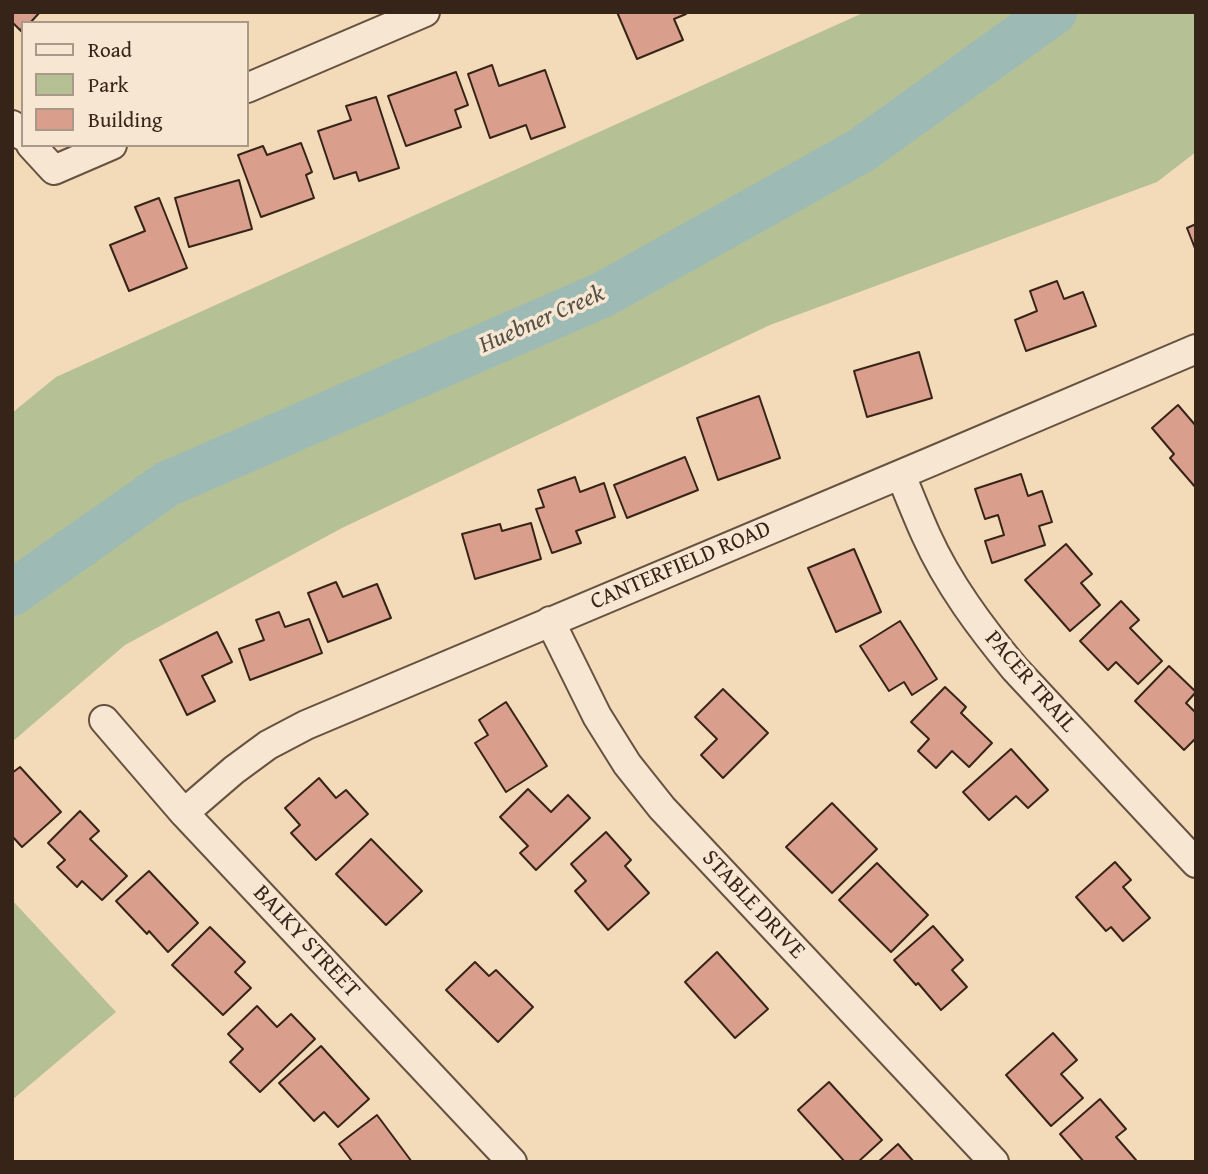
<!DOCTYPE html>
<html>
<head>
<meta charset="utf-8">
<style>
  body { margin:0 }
  #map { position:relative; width:1208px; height:1174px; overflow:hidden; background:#f3dab9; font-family:"Gentium Book Plus",serif }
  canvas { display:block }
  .frame { position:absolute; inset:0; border:14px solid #372418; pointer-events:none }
  .legend { position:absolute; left:21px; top:21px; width:228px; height:126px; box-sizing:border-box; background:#f7e7d2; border:2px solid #a98; margin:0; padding:9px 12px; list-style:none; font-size:21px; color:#372418 }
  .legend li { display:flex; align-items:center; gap:14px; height:35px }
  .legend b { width:35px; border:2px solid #a98 }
</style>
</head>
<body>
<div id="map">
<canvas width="1208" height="1174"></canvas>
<div class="frame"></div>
<ul class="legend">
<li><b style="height:9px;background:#f7e7d2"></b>Road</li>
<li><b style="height:19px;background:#b5c194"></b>Park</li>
<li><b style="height:19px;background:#d99f8c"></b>Building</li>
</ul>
</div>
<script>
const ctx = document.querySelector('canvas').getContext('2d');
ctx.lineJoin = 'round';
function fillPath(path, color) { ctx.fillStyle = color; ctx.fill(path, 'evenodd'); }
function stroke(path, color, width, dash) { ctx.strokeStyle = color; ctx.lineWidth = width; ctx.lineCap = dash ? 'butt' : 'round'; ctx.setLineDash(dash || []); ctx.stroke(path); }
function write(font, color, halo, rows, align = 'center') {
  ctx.font = font + ' "Gentium Book Plus",serif'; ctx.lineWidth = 7; ctx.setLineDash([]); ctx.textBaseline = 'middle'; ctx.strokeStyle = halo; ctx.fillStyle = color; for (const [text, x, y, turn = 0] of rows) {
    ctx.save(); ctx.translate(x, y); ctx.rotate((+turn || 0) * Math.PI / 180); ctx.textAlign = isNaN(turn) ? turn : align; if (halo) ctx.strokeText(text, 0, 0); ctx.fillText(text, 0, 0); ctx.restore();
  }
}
fillPath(new Path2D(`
  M 865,12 L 1196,12 L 1196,152 L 1157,182 L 770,325 L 342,528 L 125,645 L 12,742 L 12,413 L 56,377 Z
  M 12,900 L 116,1012 L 12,1100 Z`), '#b5c194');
stroke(new Path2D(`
  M 12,593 L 167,484 L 602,295 L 860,151 L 1054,12`), '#9dbab5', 46);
const building = new Path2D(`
  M 12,12 L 40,12 L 30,23 L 23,23 L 21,31 L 12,22 Z
  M 617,12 L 685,12 L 686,14 L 674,19 L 683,40 L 637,59 Z
  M 492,65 L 499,86 L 545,70 L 565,127 L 531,139 L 526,125 L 490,138 L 468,74 Z
  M 456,72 L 468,105 L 455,110 L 461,127 L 406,146 L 388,96 Z
  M 376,97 L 399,168 L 359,181 L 356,172 L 334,179 L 318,131 L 351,120 L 346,106 Z
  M 301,143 L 312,172 L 306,175 L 314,198 L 261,217 L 238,155 L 263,146 L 267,155 Z
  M 239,180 L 252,229 L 189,247 L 175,198 Z
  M 159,198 L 187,268 L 129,291 L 110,245 L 145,231 L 135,207 Z
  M 1196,224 L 1196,251 L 1187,228 Z
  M 1057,281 L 1064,299 L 1083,292 L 1096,326 L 1026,351 L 1015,320 L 1037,311 L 1030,291 Z
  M 919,352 L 932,398 L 867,417 L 854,371 Z
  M 759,396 L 780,458 L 718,480 L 697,418 Z
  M 1178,405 L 1196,426 L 1196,488 L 1170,458 L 1174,454 L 1152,428 Z
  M 685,457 L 698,490 L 627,518 L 614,485 Z
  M 1021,474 L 1028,496 L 1042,491 L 1052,522 L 1039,526 L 1045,545 L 992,563 L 985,541 L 1004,535 L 998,515 L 985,519 L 975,489 Z
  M 575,477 L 580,492 L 604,483 L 615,517 L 576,531 L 581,543 L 552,553 L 536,509 L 544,507 L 538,490 Z
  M 531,523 L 541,559 L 475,579 L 462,534 L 500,524 L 502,531 Z
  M 1066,544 L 1092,574 L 1081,583 L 1100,605 L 1070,631 L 1025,580 Z
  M 854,549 L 881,612 L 836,632 L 808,568 Z
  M 336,582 L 343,597 L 377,584 L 391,618 L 328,642 L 308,593 Z
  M 1121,601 L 1139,620 L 1130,628 L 1162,661 L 1138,684 L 1116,662 L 1108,670 L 1080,641 Z
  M 279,612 L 285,627 L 309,619 L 322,653 L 250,680 L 239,649 L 264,640 L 256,620 Z
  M 900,621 L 937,679 L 912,695 L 904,682 L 889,691 L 860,646 Z
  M 217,632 L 232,662 L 202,676 L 215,701 L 187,715 L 160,660 Z
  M 1169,666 L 1196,692 L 1186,703 L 1196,713 L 1196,738 L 1184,750 L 1135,701 Z
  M 945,687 L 966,707 L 961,713 L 992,743 L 969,767 L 952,751 L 936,768 L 918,751 L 929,739 L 911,722 Z
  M 723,689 L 768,733 L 723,778 L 701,755 L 717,739 L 695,717 Z
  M 506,702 L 547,766 L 506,792 L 475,743 L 488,735 L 479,720 Z
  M 1011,749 L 1048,790 L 1028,808 L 1016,796 L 989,820 L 963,792 Z
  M 20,767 L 61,812 L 22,847 L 12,836 L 12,773 Z
  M 319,778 L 336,798 L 346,790 L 368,814 L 316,860 L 291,833 L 300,825 L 285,808 Z
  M 528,789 L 551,812 L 568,795 L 590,818 L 536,870 L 520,853 L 528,846 L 500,817 Z
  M 832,803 L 877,849 L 832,893 L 786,847 Z
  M 80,811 L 99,831 L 90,839 L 127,876 L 102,900 L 82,881 L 77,887 L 57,867 L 65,860 L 48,843 Z
  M 606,832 L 631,860 L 625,866 L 649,893 L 608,930 L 575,891 L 586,881 L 571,864 Z
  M 371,839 L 422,891 L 386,925 L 336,874 Z
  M 1115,862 L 1131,880 L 1123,887 L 1150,918 L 1123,941 L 1111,927 L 1106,931 L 1076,897 Z
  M 877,863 L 928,915 L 891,952 L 839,900 Z
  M 149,871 L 198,923 L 168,952 L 149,931 L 147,934 L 116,901 Z
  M 933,926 L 963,960 L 952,970 L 967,987 L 941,1010 L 918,983 L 916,985 L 894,960 Z
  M 210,927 L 245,962 L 235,972 L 251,988 L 223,1015 L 172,965 Z
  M 717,952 L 768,1009 L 735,1038 L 685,982 Z
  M 475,962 L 489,976 L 496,970 L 533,1007 L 498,1042 L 446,990 Z
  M 257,1006 L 277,1027 L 291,1014 L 315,1039 L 260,1092 L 230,1062 L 243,1049 L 228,1034 Z
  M 1053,1033 L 1077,1060 L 1061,1074 L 1083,1098 L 1051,1126 L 1006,1075 Z
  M 321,1046 L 369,1099 L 338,1127 L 324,1112 L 314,1121 L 279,1083 Z
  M 829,1082 L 882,1140 L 858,1162 L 845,1162 L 798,1110 Z
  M 1100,1099 L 1126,1129 L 1116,1137 L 1136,1160 L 1134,1162 L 1084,1162 L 1060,1134 Z
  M 377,1115 L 412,1162 L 350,1162 L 352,1161 L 339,1144 Z
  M 898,1144 L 914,1162 L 878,1162 Z`);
fillPath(building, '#d99f8c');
stroke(building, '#372418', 2);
const street = new Path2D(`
  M 247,88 L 425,12
  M 12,125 L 23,136
  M 31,145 L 54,170 L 112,145
  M 901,475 C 909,495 917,515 926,535 C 948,584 981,628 1015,669 L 1196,863
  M 550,621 L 597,716 L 627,764 L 662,808 L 994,1162
  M 104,720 L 184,813 L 512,1162
  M 184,813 L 234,770 L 268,745 L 306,725 C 602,599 900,476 1196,349`);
stroke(street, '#665240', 32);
stroke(street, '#f7e7d2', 28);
write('23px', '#372418', '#f7e7d2', [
  ["CANTERFIELD ROAD",681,566,-23],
  ["PACER TRAIL",1030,682,49],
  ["STABLE DRIVE",753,905,47],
  ["BALKY STREET",306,942,47]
]);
write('italic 24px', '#565147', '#f7e7d2', [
  ["Huebner Creek",542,320,-24]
]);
</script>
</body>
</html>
